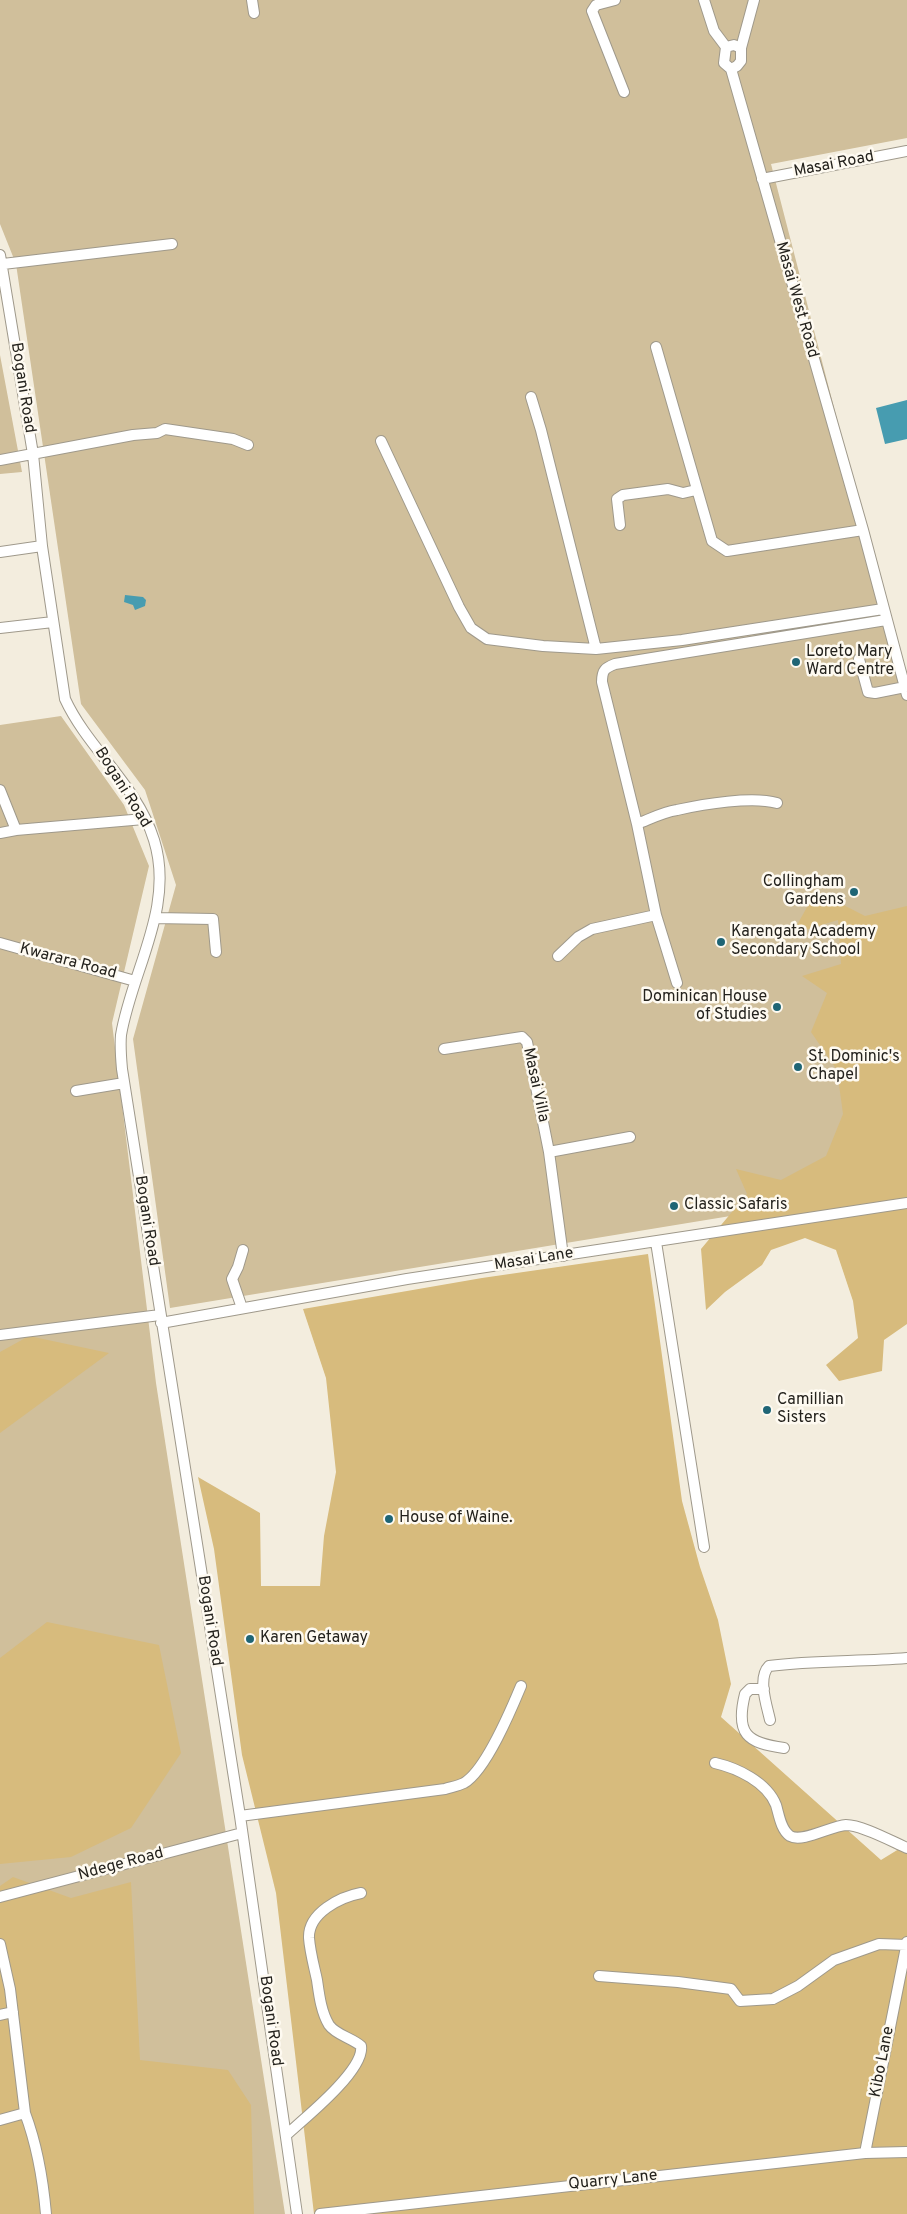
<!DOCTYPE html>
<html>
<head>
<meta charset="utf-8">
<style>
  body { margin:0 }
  canvas { display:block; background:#f3edde }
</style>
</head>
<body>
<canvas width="907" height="2214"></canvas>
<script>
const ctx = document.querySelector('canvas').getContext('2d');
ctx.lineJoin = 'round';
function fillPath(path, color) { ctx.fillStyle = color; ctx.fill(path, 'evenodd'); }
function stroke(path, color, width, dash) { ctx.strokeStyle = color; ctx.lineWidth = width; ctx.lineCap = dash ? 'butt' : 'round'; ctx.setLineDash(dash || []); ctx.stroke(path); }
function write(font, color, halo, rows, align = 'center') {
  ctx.font = font + ' Overpass,sans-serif'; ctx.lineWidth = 5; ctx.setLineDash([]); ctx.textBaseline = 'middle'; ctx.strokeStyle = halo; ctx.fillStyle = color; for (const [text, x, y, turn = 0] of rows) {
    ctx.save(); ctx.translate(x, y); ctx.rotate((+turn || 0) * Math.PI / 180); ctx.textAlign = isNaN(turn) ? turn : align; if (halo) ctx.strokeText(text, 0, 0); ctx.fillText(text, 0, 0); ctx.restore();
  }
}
fillPath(new Path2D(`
  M 0,0 L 907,0 L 907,138 L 771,164 L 907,690 L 907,1187 L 170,1308 L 133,1039 L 176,885 L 145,790 L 81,704 L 16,264 L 0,224 Z
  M 0,355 L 22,472 L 0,474 Z
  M 61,716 L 124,805 L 149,866 L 112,1023 L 156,1383 L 285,2214 L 0,2214 L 0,725 Z`), '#d0bf9b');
fillPath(new Path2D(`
  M 816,891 L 865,916 L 907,906 L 907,1324 L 884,1340 L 882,1371 L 839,1381 L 826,1365 L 858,1338 L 853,1301 L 836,1250 L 805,1238 L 771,1250 L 762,1265 L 725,1292 L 706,1310 L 701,1249 L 747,1194 L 736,1169 L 781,1180 L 826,1156 L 843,1114 L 837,1070 L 811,1032 L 827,993 L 802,976 L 841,964 L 838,920 L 792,934 Z
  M 648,1254 L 682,1501 L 700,1567 L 718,1620 L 731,1684 L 721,1717 L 881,1860 L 907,1844 L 907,2214 L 314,2214 L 276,1893 L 242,1755 L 214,1549 L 198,1477 L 260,1513 L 261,1586 L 320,1586 L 324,1536 L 336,1472 L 326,1378 L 303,1309 L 482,1278 Z
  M 29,1336 L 109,1353 L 0,1433 L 0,1352 Z
  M 47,1622 L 159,1645 L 181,1753 L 131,1828 L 71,1857 L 0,1864 L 0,1658 Z
  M 13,1877 L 71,1898 L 131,1882 L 140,2060 L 228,2070 L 251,2105 L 254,2214 L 0,2214 L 0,1886 Z`), '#d7bb7d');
fillPath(new Path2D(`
  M 907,400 L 907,439 L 885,444 L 876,408 Z
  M 125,595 L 143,597 L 146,600 L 145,606 L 135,610 L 133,605 L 124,602 Z`), '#479cb0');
const street = new Path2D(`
  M 252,0 L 254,13
  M 615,0 L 596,5 L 592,11 L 624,92
  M 704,0 L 714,31 L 726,47
  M 731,69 L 863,530 L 907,695
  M 731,69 L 737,66 L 741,61 L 741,48 L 754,0
  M 731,69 L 724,63 L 726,47 L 734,45 L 741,48
  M 762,179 L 907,151
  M 0,255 L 33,454 L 42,546 L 65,699 C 88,749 137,785 154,840 C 175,907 132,970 121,1035 C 120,1046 121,1058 122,1069 L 240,1816 L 297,2214
  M 3,264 L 172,244
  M 656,347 L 712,541 L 727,551 L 863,530
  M 531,397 L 541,430 L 596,649
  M 381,441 L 459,607 L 471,628 L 487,639 L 543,646 L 596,649 L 682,640 L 883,609
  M 0,460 L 133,435 L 157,433 L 165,429 L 233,439 L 248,445
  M 620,525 L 617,499 L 623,495 L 668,489 L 683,493 L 696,490
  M 0,552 L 42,546
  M 0,628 L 53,622
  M 859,659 L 868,692 L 875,693 L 905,687
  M 0,790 L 16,830
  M 637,824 C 650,819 663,812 677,810 C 704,804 752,796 777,803
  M 0,833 L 16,830 L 144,819
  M 656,915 L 677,983
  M 155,918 L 213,919 L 216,952
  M 0,943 L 135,981
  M 558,956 L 578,937 L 592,929 L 656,915 L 637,824 L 602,682 C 602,670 605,668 615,664 L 886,620
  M 444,1049 L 522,1037 L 527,1042 L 549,1152 L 563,1256
  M 76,1091 L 124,1083
  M 549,1152 L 630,1137
  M 656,1242 L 704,1547
  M 242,1308 L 232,1279 L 238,1267 L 243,1250
  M 161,1323 L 407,1279 L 907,1203
  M 0,1335 L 160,1315
  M 764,1689 L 750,1689 L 745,1694 C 735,1734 747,1743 784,1748
  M 770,1720 C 767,1706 757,1678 769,1666 C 815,1660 861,1662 907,1658
  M 715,1763 C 737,1768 767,1782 776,1805 C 779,1815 781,1830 790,1836 C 802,1843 831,1826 846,1825 C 862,1825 891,1841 907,1848
  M 240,1816 L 445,1789 C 451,1787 458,1786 464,1783 C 486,1770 511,1710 521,1686
  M 0,1897 L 242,1833
  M 0,1944 L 10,1989 L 25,2113
  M 599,1976 L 678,1982 L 731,1989 L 740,2001 L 773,1999 L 798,1986 L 834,1960 L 879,1944 L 907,1945
  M 0,2015 L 13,2012
  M 0,2120 L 25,2113 C 37,2145 43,2180 46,2214
  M 286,2135 C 304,2119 365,2070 361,2046 C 352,2038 336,2035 329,2025 C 321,2012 319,1994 317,1980 C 314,1966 310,1952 309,1938 C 308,1913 340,1897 361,1893
  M 865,2153 L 907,1942
  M 320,2214 L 865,2153 L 907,2152`);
stroke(street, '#9f998b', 12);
stroke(street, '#fff', 10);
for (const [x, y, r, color] of [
  [796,662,5,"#1f6575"],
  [854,892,5,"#1f6575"],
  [721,942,5,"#1f6575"],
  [777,1007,5,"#1f6575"],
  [798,1067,5,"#1f6575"],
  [674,1206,5,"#1f6575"],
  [767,1410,5,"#1f6575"],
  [389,1519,5,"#1f6575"],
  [250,1639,5,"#1f6575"]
]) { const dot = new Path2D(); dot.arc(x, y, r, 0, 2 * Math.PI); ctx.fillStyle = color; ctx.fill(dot); stroke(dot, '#fefaf1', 2); }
write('16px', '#24221d', '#fefaf1', [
  ["Masai Road",834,165,-11],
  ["Masai West Road",796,300,74],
  ["Bogani Road",22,388,81],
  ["Bogani Road",122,788,58],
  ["Kwarara Road",68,962,15],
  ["Masai Villa",535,1085,78],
  ["Bogani Road",146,1221,81],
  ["Masai Lane",534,1260,-9],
  ["Bogani Road",209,1621,81],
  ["Ndege Road",121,1865,-15],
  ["Bogani Road",270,2021,82],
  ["Kibo Lane",883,2062,-79],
  ["Quarry Lane",613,2181,-6]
]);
write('16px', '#24221d', '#fefaf1', [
  ["Loreto Mary",806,653],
  ["Ward Centre",806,671],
  ["Collingham",844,883,"right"],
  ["Gardens",844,901,"right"],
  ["Karengata Academy",731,933],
  ["Secondary School",731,951],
  ["Dominican House",767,998,"right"],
  ["of Studies",767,1016,"right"],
  ["St. Dominic's",808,1058],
  ["Chapel",808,1076],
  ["Classic Safaris",684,1206],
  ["Camillian",777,1401],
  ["Sisters",777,1419],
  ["House of Waine.",399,1519],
  ["Karen Getaway",260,1639]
], 'left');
</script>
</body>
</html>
